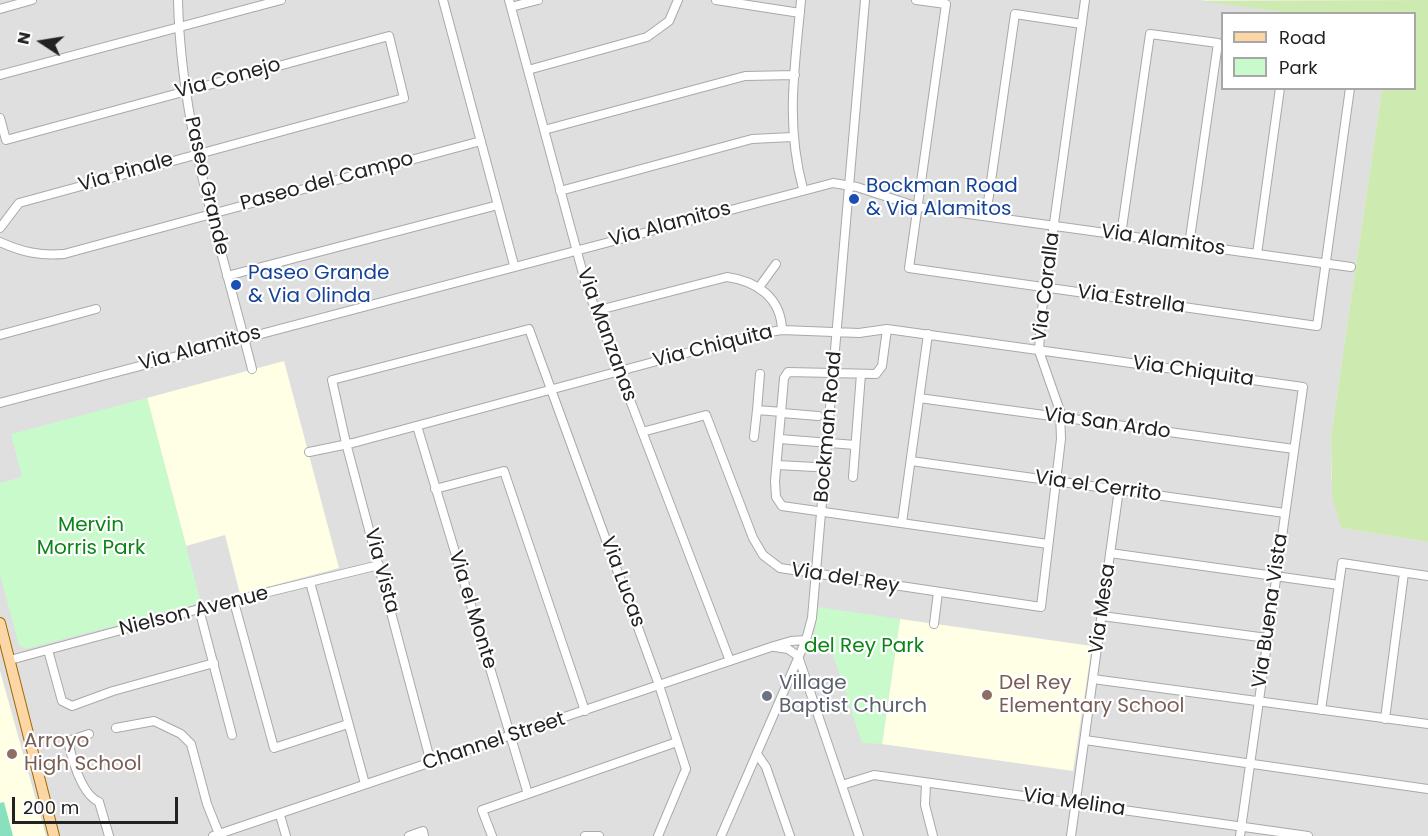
<!DOCTYPE html>
<html>
<head>
<meta charset="utf-8">
<style>
  body { margin:0 }
  #map { position:relative; width:1428px; height:836px; overflow:hidden; background:#f2efe9; font-family:Poppins,sans-serif }
  canvas { display:block }
  .legend { position:absolute; left:1221px; top:12px; width:195px; height:78px; box-sizing:border-box; background:#fff; border:2px solid #a7a7a7; margin:0; padding:8px 10px; list-style:none; font-size:18px; color:#222 }
  .legend li { display:flex; align-items:center; gap:12px; height:30px }
  .legend b { width:30px; border:2px solid #a7a7a7 }
  .north { position:absolute; left:12px; top:12px; width:60px; height:60px; -webkit-text-stroke:4px #fff; paint-order:stroke; rotate:282deg; font-size:16px; font-weight:700; line-height:24px; text-align:center; color:#222 }
  .north::after { content:''; display:block; margin:auto; width:21px; height:27px; background:#222; clip-path:polygon(50% 0,100% 100%,50% 72%,0 100%) }
  .scale { position:absolute; left:12px; top:797px; width:166px; height:27px; box-sizing:border-box; border:3px solid #222; border-top:0; padding-left:8px; font-size:18px; line-height:21px; white-space:nowrap; color:#222; -webkit-text-stroke:4px #fff; paint-order:stroke }
</style>
</head>
<body>
<div id="map">
<canvas width="1428" height="836"></canvas>
<ul class="legend">
<li><b style="height:8px;background:#fcd6a4"></b>Road</li>
<li><b style="height:16px;background:#c8facc"></b>Park</li>
</ul>
<div class="north">N</div>
<div class="scale">200 m</div>
</div>
<script>
const ctx = document.querySelector('canvas').getContext('2d');
ctx.lineJoin = 'round';
function fillPath(path, color) { ctx.fillStyle = color; ctx.fill(path, 'evenodd'); }
function stroke(path, color, width, dash) { ctx.strokeStyle = color; ctx.lineWidth = width; ctx.lineCap = dash ? 'butt' : 'round'; ctx.setLineDash(dash || []); ctx.stroke(path); }
function write(font, color, halo, rows, align = 'center') {
  ctx.font = font + ' Poppins,sans-serif'; ctx.lineWidth = 4.5; ctx.setLineDash([]); ctx.textBaseline = 'middle'; ctx.strokeStyle = halo; ctx.fillStyle = color; for (const [text, x, y, turn = 0] of rows) {
    ctx.save(); ctx.translate(x, y); ctx.rotate((+turn || 0) * Math.PI / 180); ctx.textAlign = isNaN(turn) ? turn : align; if (halo) ctx.strokeText(text, 0, 0); ctx.fillText(text, 0, 0); ctx.restore();
  }
}
fillPath(new Path2D(`
  M 0,0 L 1199,0 L 1292,13 L 1222,14 L 1222,88 L 1382,89 L 1331,436 L 1331,479 L 1341,528 L 1428,542 L 1428,836 L 0,836 Z`), '#e0dfdf');
fillPath(new Path2D(`
  M 284,361 L 339,568 L 240,594 L 225,535 L 186,546 L 147,398 Z
  M 900,619 L 1092,646 L 1073,771 L 882,744 Z
  M 0,671 L 46,836 L 0,836 Z`), '#ffffe5');
fillPath(new Path2D(`
  M 1428,0 L 1428,542 L 1341,528 L 1332,496 L 1331,436 L 1382,89 L 1414,88 L 1414,14 L 1292,13 L 1199,1 Z`), '#cdebb0');
fillPath(new Path2D(`
  M 147,398 L 201,603 L 25,649 L 19,645 L 0,575 L 0,483 L 22,477 L 11,434 Z
  M 818,607 L 900,619 L 882,744 L 862,743 L 829,643 L 808,649 L 815,632 Z`), '#c8facc');
fillPath(new Path2D(`
  M 4,802 L 13,836 L 0,836 L 0,803 Z`), '#88e0be');
const minor = new Path2D(`
  M 178,0 C 181,130 221,245 252,369
  M 443,0 L 514,265
  M 509,0 L 586,285 L 730,661
  M 716,0 L 800,13
  M 801,0 C 795,68 785,122 803,189
  M 916,0 L 946,4 L 909,268 L 1317,326 L 1350,88
  M 511,7 L 538,0
  M 0,9 L 32,0
  M 528,70 L 647,37 L 669,21 L 678,0
  M 0,75 L 281,0
  M 0,118 L 6,140 L 389,36 L 404,98 L 19,203 L 0,228
  M 544,130 L 745,76 L 795,75
  M 560,191 L 752,139 L 792,137
  M 986,216 L 1015,14 L 1082,24
  M 1121,235 L 1150,34 L 1218,43 L 1189,245
  M 0,242 C 22,252 40,256 64,254 L 481,141
  M 1257,254 L 1280,88
  M 227,276 L 498,205
  M 760,286 L 776,264
  M 595,311 L 727,277 C 756,281 781,297 782,330
  M 887,329 L 882,366 L 876,374 L 788,372 L 784,378 L 775,481 L 776,497 L 782,506 L 1048,544
  M 0,335 L 96,309
  M 760,374 L 757,410 L 782,412
  M 919,398 L 1294,449
  M 0,403 L 833,183 L 857,187 L 918,207 L 1351,267
  M 782,413 L 818,416
  M 417,426 L 528,794
  M 642,432 L 706,415 L 753,538 L 763,555 L 780,568 L 1041,607 L 1061,439 L 1060,411 L 1039,351 L 1041,317 L 1085,0
  M 754,437 L 757,410
  M 780,439 L 855,445
  M 309,452 L 353,443 L 757,334 L 782,330 L 859,333 L 887,329 L 1303,387 L 1240,836
  M 911,461 L 1285,513
  M 777,465 L 815,467
  M 853,477 L 861,374
  M 435,489 L 504,471 L 585,711
  M 902,523 L 928,334
  M 1110,553 L 1339,585
  M 310,582 L 365,784
  M 234,602 L 274,748 L 348,724
  M 199,609 L 232,735
  M 1102,616 L 1267,638
  M 934,624 L 938,592
  M 775,647 L 788,649 L 798,656 L 859,836
  M 48,650 L 62,701 L 72,706 L 113,691 L 214,663
  M 10,660 L 199,609 L 379,565
  M 1093,679 L 1428,724
  M 1321,710 L 1342,563 L 1428,576
  M 1385,719 L 1404,573
  M 116,728 L 154,721 L 181,734 L 191,744 L 207,804 L 219,834
  M 89,734 L 68,741 C 72,759 81,794 99,802 L 109,836
  M 1085,740 L 1428,789
  M 757,754 L 766,767 L 790,836
  M 431,763 L 346,443 L 332,380 L 529,329 L 659,685 L 686,769 L 658,836
  M 926,783 L 925,805 L 933,836
  M 842,785 L 874,775 L 1308,836
  M 280,815 L 286,836
  M 213,836 L 774,646 L 791,641 L 806,640
  M 409,836 L 423,831 L 424,836
  M 492,836 L 482,810 L 677,742
  M 585,836 L 599,836
  M 721,836 L 806,640 L 812,618 L 865,0
  M 1071,836 L 1119,489`);
const major = new Path2D(`
  M 0,623 L 54,836`);
stroke(minor, '#a9a9a9', 10);
stroke(major, '#a06b00', 12);
stroke(minor, '#fff', 8);
stroke(major, '#fcd6a4', 10);
for (const [x, y, r, color] of [
  [854,199,6,"#1a4fb4"],
  [236,285,6,"#1a4fb4"],
  [987,695,6,"#8d6e63"],
  [767,696,6,"#6b7280"],
  [12,754,6,"#8d6e63"]
]) { const dot = new Path2D(); dot.arc(x, y, r, 0, 2 * Math.PI); ctx.fillStyle = color; ctx.fill(dot); stroke(dot, '#fff', 2); }
write('20px', '#222', '#fff', [
  ["Via Conejo",228,79,-15],
  ["Via Pinale",126,173,-16],
  ["Paseo del Campo",327,182,-15],
  ["Paseo Grande",206,186,77],
  ["Via Alamitos",670,225,-15],
  ["Via Alamitos",1163,241,8],
  ["Via Coralla",1047,287,-83],
  ["Via Estrella",1131,300,8],
  ["Via Manzanas",606,335,70],
  ["Via Chiquita",713,347,-14],
  ["Via Alamitos",200,349,-15],
  ["Via Chiquita",1193,372,8],
  ["Via San Ardo",1107,424,8],
  ["Bockman Road",829,427,-85],
  ["Via el Cerrito",1098,487,8],
  ["Via Vista",381,571,75],
  ["Via del Rey",845,579,9],
  ["Via Lucas",622,582,70],
  ["Via Mesa",1103,609,-82],
  ["Via el Monte",472,610,73],
  ["Via Buena Vista",1271,611,-82],
  ["Nielson Avenue",194,612,-14],
  ["Channel Street",494,742,-18],
  ["Via Melina",1074,803,8]
]);
write('20px', '#164399', '#fff', [
  ["Bockman Road",866,187],
  ["& Via Alamitos",866,210],
  ["Paseo Grande",248,274],
  ["& Via Olinda",248,297]
], 'left');
write('20px', '#0c8416', '#fff', [
  ["Mervin",91,526],
  ["Morris Park",91,549],
  ["del Rey Park",864,647]
]);
write('20px', '#5b616d', '#fff', [
  ["Village",779,684],
  ["Baptist Church",779,707]
], 'left');
write('20px', '#785e54', '#fff', [
  ["Del Rey",999,684],
  ["Elementary School",999,707],
  ["Arroyo",24,742],
  ["High School",24,765]
], 'left');
</script>
</body>
</html>
